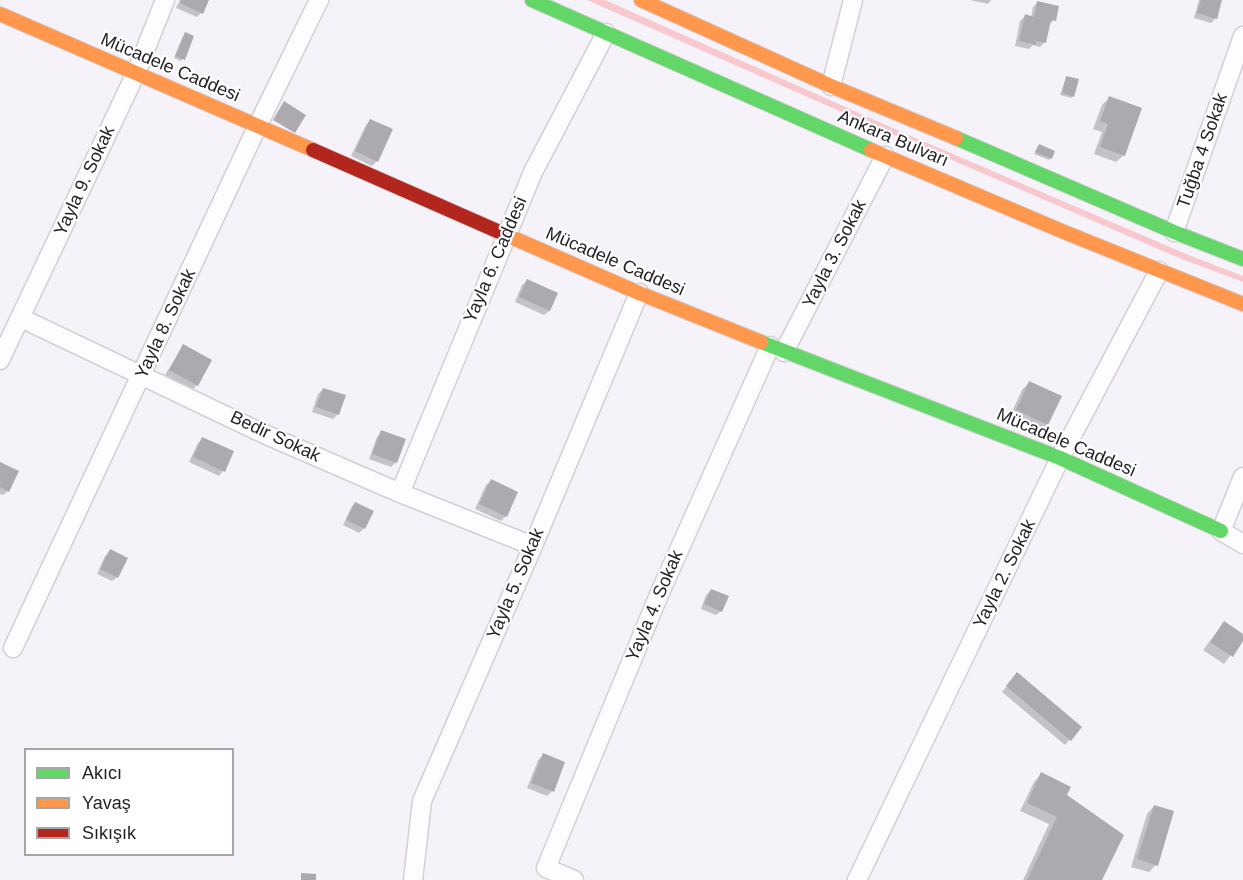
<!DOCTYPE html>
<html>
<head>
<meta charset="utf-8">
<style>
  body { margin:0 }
  #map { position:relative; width:1243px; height:880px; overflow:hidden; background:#f6f2f9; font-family:Helvetica,sans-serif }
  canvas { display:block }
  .legend { position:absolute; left:24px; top:748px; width:210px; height:108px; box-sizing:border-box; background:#fff; border:2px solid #a7a5a7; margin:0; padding:8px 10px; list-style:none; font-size:18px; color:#221f24 }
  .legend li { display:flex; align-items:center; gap:12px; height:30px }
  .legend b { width:30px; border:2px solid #a7a5a7 }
</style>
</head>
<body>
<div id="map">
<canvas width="1243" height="880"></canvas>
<ul class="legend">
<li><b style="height:8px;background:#63d668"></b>Akıcı</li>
<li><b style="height:8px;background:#ff974d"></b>Yavaş</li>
<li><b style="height:8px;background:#b3261e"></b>Sıkışık</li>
</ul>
</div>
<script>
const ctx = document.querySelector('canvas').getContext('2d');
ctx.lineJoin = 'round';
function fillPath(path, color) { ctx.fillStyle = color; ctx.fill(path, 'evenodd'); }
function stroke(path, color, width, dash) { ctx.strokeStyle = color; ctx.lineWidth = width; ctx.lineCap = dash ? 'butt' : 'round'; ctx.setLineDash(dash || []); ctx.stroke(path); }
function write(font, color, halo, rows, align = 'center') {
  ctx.font = font + ' Helvetica,sans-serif'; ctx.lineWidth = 4.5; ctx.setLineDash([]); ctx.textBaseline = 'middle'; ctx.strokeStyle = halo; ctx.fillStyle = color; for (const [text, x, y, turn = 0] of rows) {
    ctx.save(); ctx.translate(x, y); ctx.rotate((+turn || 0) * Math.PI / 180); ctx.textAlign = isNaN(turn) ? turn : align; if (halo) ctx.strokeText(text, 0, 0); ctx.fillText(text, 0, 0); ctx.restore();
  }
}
fillPath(new Path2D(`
  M 587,0 L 605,0 L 904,133 L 1191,256 L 1243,276 L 1243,282 L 1179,258 L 887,132 Z`), '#f7c9cf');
fillPath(new Path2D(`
  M 180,0 L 207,0 L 201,13 L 197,17 L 176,8 Z
  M 970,0 L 991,0 L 988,4 Z
  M 1199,0 L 1221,0 L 1216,18 L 1211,23 L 1194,18 Z
  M 1038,2 L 1054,20 L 1049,25 L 1045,42 L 1040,47 L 1033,45 L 1029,49 L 1015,46 L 1020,21 L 1025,16 L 1031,17 L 1033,7 Z
  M 183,36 L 183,59 L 181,61 L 174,58 Z
  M 1066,78 L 1073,96 L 1071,98 L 1060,95 Z
  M 1109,98 L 1124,155 L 1116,162 L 1094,154 L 1102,132 L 1093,129 L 1102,105 Z
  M 370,120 L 377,161 L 372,166 L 351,156 L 366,125 Z
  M 1039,146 L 1051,158 L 1049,160 L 1034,154 Z
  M 527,281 L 556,294 L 549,311 L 544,315 L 515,302 L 522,285 Z
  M 183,346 L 210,361 L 197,385 L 192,390 L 165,375 Z
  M 1030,382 L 1060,397 L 1047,425 L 1039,432 L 1009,418 L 1022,390 Z
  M 323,389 L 338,414 L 333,419 L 312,412 L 318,394 Z
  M 381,432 L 396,462 L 391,467 L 369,459 L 377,437 Z
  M 203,439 L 223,471 L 219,476 L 189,462 L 198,443 Z
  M 0,464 L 8,491 L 3,495 L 0,494 Z
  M 491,481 L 506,516 L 501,521 L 475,509 L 486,485 Z
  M 355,503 L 364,528 L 359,533 L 343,525 L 351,508 Z
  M 110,551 L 117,577 L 112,581 L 97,574 L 105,556 Z
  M 711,590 L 721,611 L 716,615 L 701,609 L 706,595 Z
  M 1224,623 L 1243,636 L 1243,639 L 1224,664 L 1203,650 Z
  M 1013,679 L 1080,727 L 1065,745 L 1002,692 Z
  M 543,755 L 563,763 L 552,791 L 547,796 L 527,788 L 538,760 Z
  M 1041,774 L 1062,801 L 1101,880 L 1023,880 L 1049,824 L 1020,811 L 1034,782 Z
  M 1154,806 L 1156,865 L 1149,872 L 1131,867 L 1147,814 Z`), '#0003');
fillPath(new Path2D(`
  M 181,0 L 209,0 L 203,14 L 180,3 Z
  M 1201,0 L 1222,0 L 1217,19 L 1197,13 Z
  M 1037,1 L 1059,6 L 1056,21 L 1051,20 L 1046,43 L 1036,41 L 1036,45 L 1019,41 L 1025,14 L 1034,17 Z
  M 185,32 L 194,36 L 185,60 L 175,56 Z
  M 1066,76 L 1079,79 L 1074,97 L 1062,93 Z
  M 1109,96 L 1142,108 L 1125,156 L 1100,147 L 1108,124 L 1100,121 Z
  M 284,101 L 306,115 L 295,133 L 273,120 Z
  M 370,119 L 393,129 L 378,162 L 355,151 Z
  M 1039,144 L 1055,151 L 1052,159 L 1035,152 Z
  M 527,279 L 558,293 L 550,311 L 519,297 Z
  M 183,344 L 212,360 L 198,386 L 169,370 Z
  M 1029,381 L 1062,396 L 1048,425 L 1016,410 Z
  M 323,388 L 346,395 L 339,415 L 316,407 Z
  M 381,430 L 406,439 L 397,463 L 372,454 Z
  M 202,437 L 234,451 L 225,472 L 193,457 Z
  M 0,462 L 19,471 L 9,492 L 0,487 Z
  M 491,479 L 518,492 L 507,517 L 479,504 Z
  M 355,502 L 374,511 L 365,529 L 346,520 Z
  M 110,549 L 128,558 L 118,578 L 100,569 Z
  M 711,589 L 729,596 L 722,612 L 704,604 Z
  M 1224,621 L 1243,634 L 1243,641 L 1233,657 L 1210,642 Z
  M 1017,672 L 1082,727 L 1071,741 L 1006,686 Z
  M 543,753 L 565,762 L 554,792 L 531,783 Z
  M 1041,772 L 1071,787 L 1067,795 L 1124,835 L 1102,880 L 1027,880 L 1057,817 L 1027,803 Z
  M 1154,805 L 1174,811 L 1158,866 L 1137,859 Z
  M 301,873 L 316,874 L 316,880 L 301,880 Z`), '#acaab0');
const street = new Path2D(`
  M 831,86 L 853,0
  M 1174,232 L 1243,36
  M 21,318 L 262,433 L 400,493 L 533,546
  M 784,352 L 885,156
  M 0,360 L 136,73 L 165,0
  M 1243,477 L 1221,531 L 1243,544
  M 400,493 L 533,172 L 606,33
  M 13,648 L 258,125 L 319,0
  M 413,880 L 422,801 L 533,546 L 639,293
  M 574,880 L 546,868 L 658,597 L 770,346
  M 857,880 L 1060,458 L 1159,271`);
const fast = new Path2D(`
  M 532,0 L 871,150
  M 956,138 L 1174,232 L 1243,259
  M 761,342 L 1060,458 L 1221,531`);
const slow = new Path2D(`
  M 641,0 L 831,86 L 956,138
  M 0,14 L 313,150
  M 871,150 L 1064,232 L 1243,304
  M 504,234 L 639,293 L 761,342`);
const jam = new Path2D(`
  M 313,150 L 504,234`);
stroke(street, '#d3cfd5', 21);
stroke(fast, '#d3cfd5', 16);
stroke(slow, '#d3cfd5', 16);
stroke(jam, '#d3cfd5', 16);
stroke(street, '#fefdfe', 18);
stroke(fast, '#63d668', 14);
stroke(slow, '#ff974d', 14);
stroke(jam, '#b3261e', 14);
write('18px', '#221f24', '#fff', [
  ["Mücadele Caddesi",170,68,23],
  ["Ankara Bulvarı",893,139,23],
  ["Tuğba 4 Sokak",1203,151,-71],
  ["Yayla 9. Sokak",85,181,-65],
  ["Yayla 3. Sokak",835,254,-63],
  ["Yayla 6. Caddesi",496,260,-67],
  ["Mücadele Caddesi",615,262,23],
  ["Yayla 8. Sokak",166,324,-65],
  ["Bedir Sokak",275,437,25],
  ["Mücadele Caddesi",1066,443,23],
  ["Yayla 2. Sokak",1005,574,-64],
  ["Yayla 5. Sokak",516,584,-67],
  ["Yayla 4. Sokak",655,606,-67]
]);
</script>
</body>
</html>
